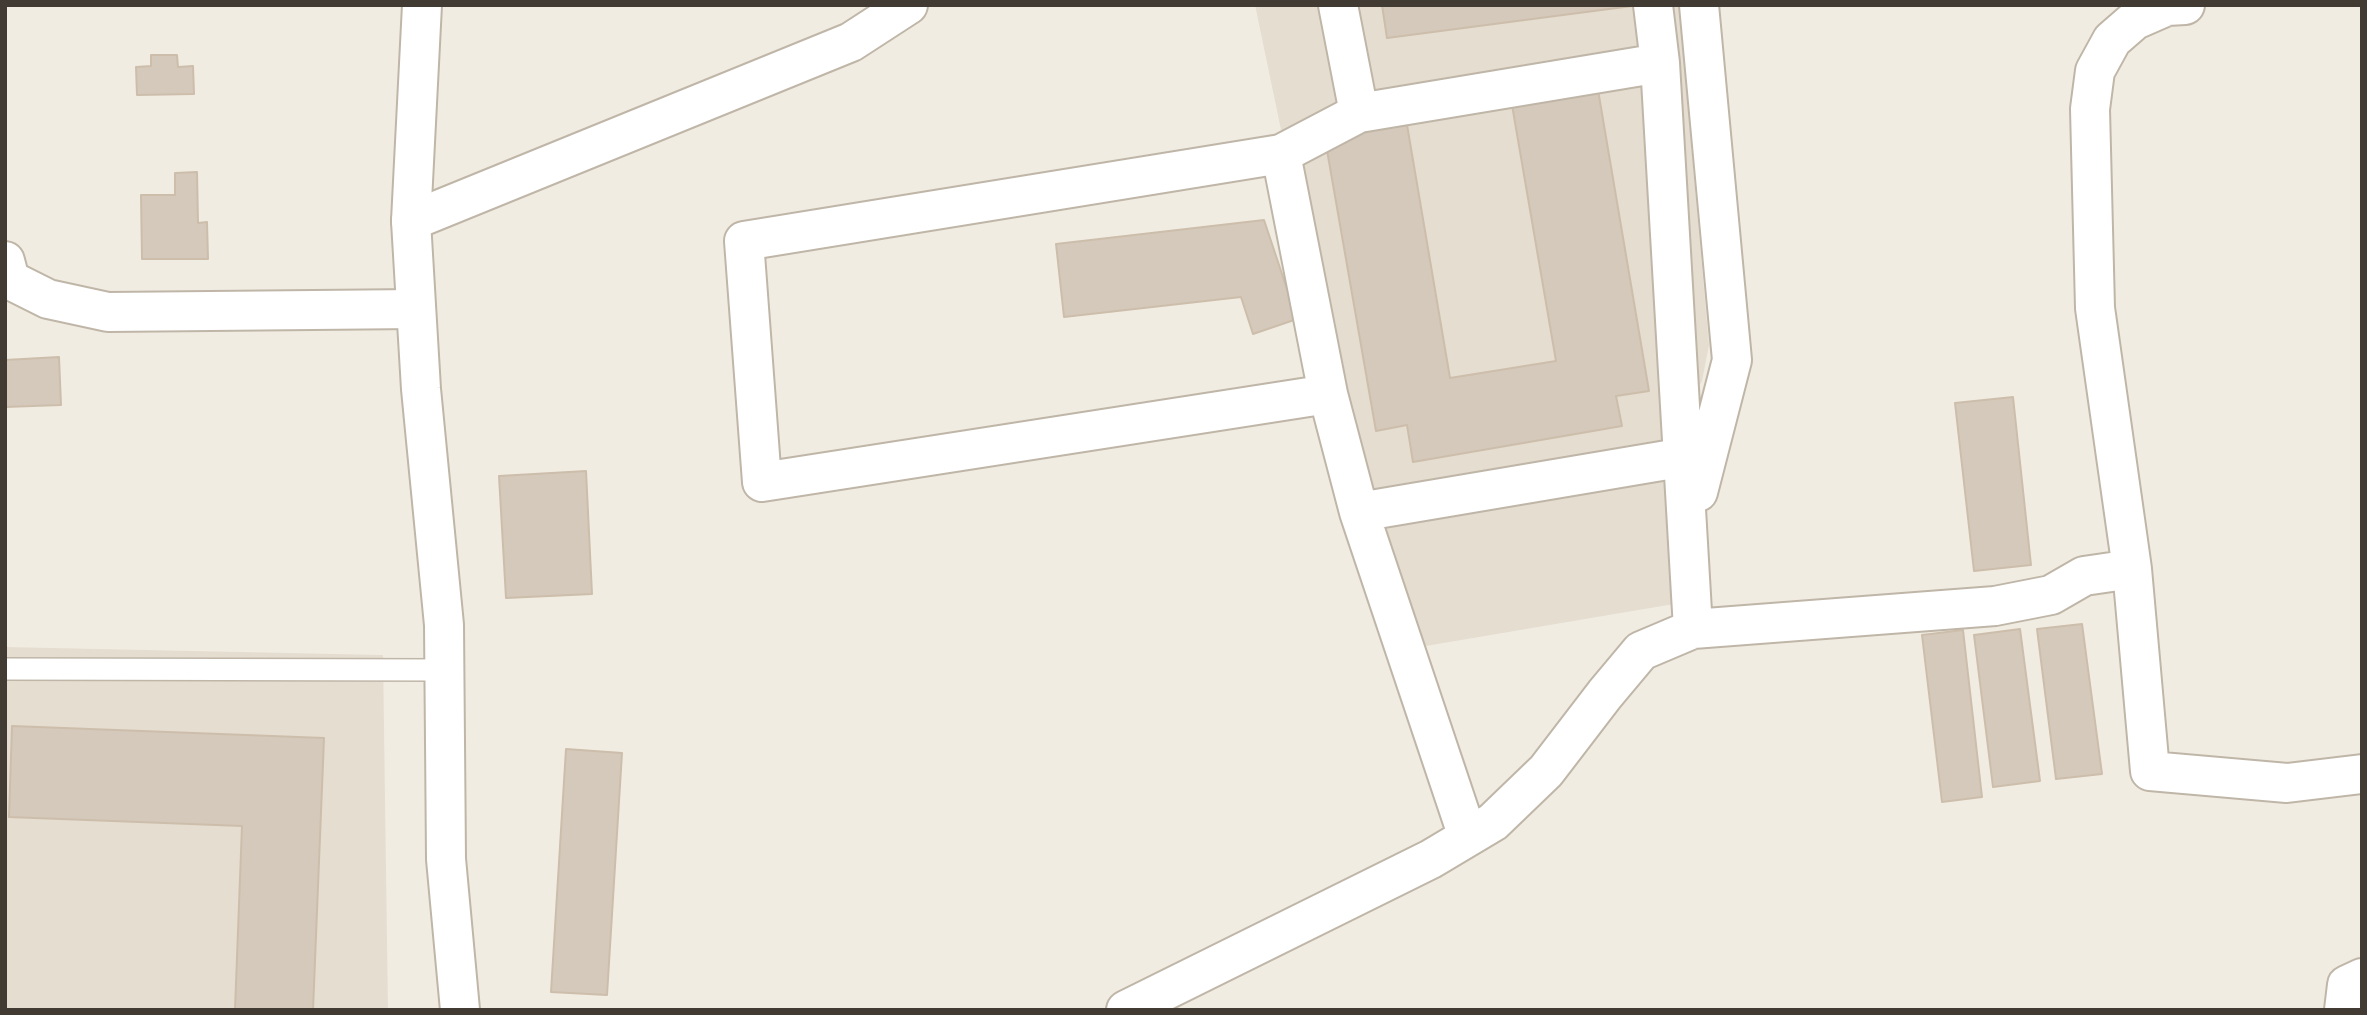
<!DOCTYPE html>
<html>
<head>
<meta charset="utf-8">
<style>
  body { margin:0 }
  #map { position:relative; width:2367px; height:1015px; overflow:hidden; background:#f1ece2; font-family:"PT Sans",sans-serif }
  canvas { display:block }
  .frame { position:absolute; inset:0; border:7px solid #423b33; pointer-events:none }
</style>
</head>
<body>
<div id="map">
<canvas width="2367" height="1015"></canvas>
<div class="frame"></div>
</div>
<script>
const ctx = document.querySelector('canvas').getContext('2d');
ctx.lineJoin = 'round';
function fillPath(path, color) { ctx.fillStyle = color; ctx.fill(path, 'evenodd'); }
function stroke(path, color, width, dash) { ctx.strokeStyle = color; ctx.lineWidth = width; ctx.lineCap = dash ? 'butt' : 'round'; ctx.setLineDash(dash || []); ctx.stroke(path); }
fillPath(new Path2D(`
  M 1255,5 L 1685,5 L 1679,7 L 1709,345 L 1702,381 L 1669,435 L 1680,603 L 1420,647 L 1353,476 Z
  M 5,647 L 383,655 L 388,1010 L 5,1010 Z`), '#e5ddd0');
const building = new Path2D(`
  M 1382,5 L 1632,5 L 1632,6 L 1387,38 Z
  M 151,55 L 177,55 L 178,67 L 193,66 L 194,94 L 137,95 L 136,67 L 151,66 Z
  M 1598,90 L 1649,391 L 1616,396 L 1622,426 L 1413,462 L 1407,425 L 1376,431 L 1324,133 L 1406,119 L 1450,378 L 1556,361 L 1512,105 Z
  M 197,172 L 198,223 L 207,222 L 208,259 L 142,259 L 141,195 L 175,195 L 175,173 Z
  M 1264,220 L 1297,319 L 1253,334 L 1241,297 L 1064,317 L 1056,244 Z
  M 59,357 L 61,405 L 5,407 L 5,360 Z
  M 2013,397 L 2031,565 L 1974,571 L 1955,403 Z
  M 586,471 L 592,594 L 506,598 L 499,476 Z
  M 2082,624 L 2102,774 L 2056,779 L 2037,629 Z
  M 2020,629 L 2040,781 L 1993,787 L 1974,635 Z
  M 1963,630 L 1982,797 L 1942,802 L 1922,635 Z
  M 12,726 L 324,738 L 313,1010 L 235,1010 L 242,826 L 9,817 Z
  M 566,749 L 622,753 L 607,995 L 551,992 Z`);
fillPath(building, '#d5c9bb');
stroke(building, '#cdbeab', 2);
const service = new Path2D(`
  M 5,669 L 445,670`);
const minor = new Path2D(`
  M 1338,5 L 1359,113
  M 1653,5 L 1660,63 L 1693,629
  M 1281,154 L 1328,394
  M 411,221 L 851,42 L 908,5
  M 5,261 L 10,280 L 48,299 L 108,312 L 416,309
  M 1698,492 L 1732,360 L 1699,5
  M 1359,512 L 1685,457
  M 2132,569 L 2150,771 L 2287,783 L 2362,774
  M 1468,837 L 1359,512 L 1328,394 L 762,482 L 744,241 L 1281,154 L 1359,113 L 1660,63
  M 1126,1010 L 1431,859 L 1493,822 L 1546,771 L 1605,694 L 1641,651 L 1693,629 L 1995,606 L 2051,595 L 2084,576 L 2132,569 L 2095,308 L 2090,109 L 2095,71 L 2112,40 L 2135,20 L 2167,6 L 2185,5
  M 2344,1010 L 2347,985 L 2362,978`);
const tertiary = new Path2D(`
  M 422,5 L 411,221 L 421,389 L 444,625 L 446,859 L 460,1010`);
stroke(service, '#bfb6a8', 24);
stroke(minor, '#bfb6a8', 42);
stroke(tertiary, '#bfb6a8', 42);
stroke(service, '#fff', 21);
stroke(minor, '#fff', 38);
stroke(tertiary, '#fff', 38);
</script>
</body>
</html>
